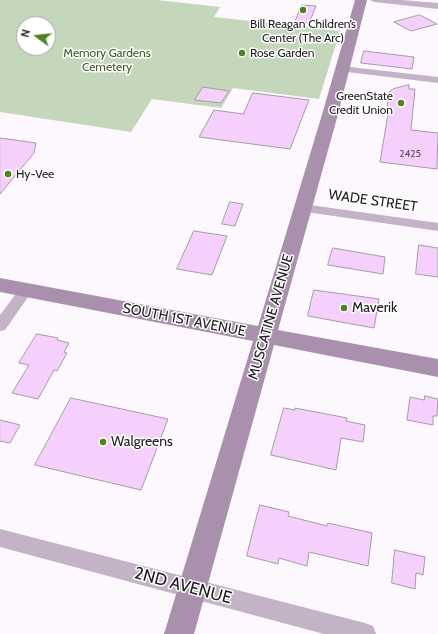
<!DOCTYPE html>
<html>
<head>
<meta charset="utf-8">
<style>
  body { margin:0 }
  #map { position:relative; width:438px; height:634px; overflow:hidden; background:#fdf7fe; font-family:Cabin,sans-serif }
  canvas { display:block }
  .north { position:absolute; left:16px; top:16px; width:40px; height:40px; box-sizing:border-box; background:#fff; border:1px solid #a7a6a7; border-radius:50%; rotate:285deg; font-size:11px; font-weight:700; line-height:16px; text-align:center; color:#222022 }
  .north::after { content:''; display:block; margin:auto; width:14px; height:18px; background:#4c841d; clip-path:polygon(50% 0,100% 100%,50% 72%,0 100%) }
</style>
</head>
<body>
<div id="map">
<canvas width="438" height="634"></canvas>
<div class="north">N</div>
</div>
<script>
const ctx = document.querySelector('canvas').getContext('2d');
ctx.lineJoin = 'round';
function fillPath(path, color) { ctx.fillStyle = color; ctx.fill(path, 'evenodd'); }
function stroke(path, color, width, dash) { ctx.strokeStyle = color; ctx.lineWidth = width; ctx.lineCap = dash ? 'butt' : 'round'; ctx.setLineDash(dash || []); ctx.stroke(path); }
function write(font, color, halo, rows, align = 'center') {
  ctx.font = font + ' Cabin,sans-serif'; ctx.lineWidth = 3; ctx.setLineDash([]); ctx.textBaseline = 'middle'; ctx.strokeStyle = halo; ctx.fillStyle = color; for (const [text, x, y, turn = 0] of rows) {
    ctx.save(); ctx.translate(x, y); ctx.rotate((+turn || 0) * Math.PI / 180); ctx.textAlign = isNaN(turn) ? turn : align; if (halo) ctx.strokeText(text, 0, 0); ctx.fillText(text, 0, 0); ctx.restore();
  }
}
fillPath(new Path2D(`
  M 0,0 L 157,0 L 220,7 L 214,17 L 340,31 L 319,99 L 233,88 L 221,108 L 152,99 L 131,132 L 0,112 ZM 24,24 L 48,24 L 48,48 L 24,48 Z`), '#c5d7ba');
const building = new Path2D(`
  M 302,5 L 316,6 L 309,23 L 295,22 Z
  M 420,15 L 437,24 L 411,31 L 394,22 Z
  M 364,51 L 414,57 L 412,69 L 361,63 Z
  M 409,85 L 409,89 L 415,89 L 411,130 L 438,133 L 437,169 L 380,162 L 389,108 L 387,108 L 389,92 L 393,89 Z
  M 203,87 L 229,91 L 221,103 L 195,100 Z
  M 253,93 L 309,100 L 290,149 L 199,137 L 214,110 L 243,114 Z
  M 0,138 L 36,143 L 34,153 L 0,194 Z
  M 230,202 L 243,204 L 235,226 L 222,224 Z
  M 194,231 L 227,236 L 212,275 L 177,269 Z
  M 419,245 L 438,248 L 438,277 L 416,274 Z
  M 333,248 L 385,257 L 383,274 L 328,265 Z
  M 314,290 L 379,299 L 374,328 L 308,316 Z
  M 37,334 L 58,338 L 57,340 L 69,343 L 64,352 L 67,353 L 57,371 L 54,370 L 38,399 L 12,393 L 29,365 L 19,363 Z
  M 425,396 L 438,399 L 437,416 L 433,416 L 433,425 L 407,420 L 410,397 L 424,400 Z
  M 71,398 L 168,419 L 141,490 L 35,465 Z
  M 284,408 L 295,410 L 295,408 L 347,418 L 346,421 L 365,425 L 363,442 L 341,438 L 336,470 L 271,455 Z
  M 0,420 L 20,425 L 10,443 L 0,441 Z
  M 260,505 L 289,512 L 288,516 L 327,526 L 328,523 L 372,533 L 368,566 L 309,552 L 307,566 L 279,558 L 278,564 L 247,556 Z
  M 395,550 L 425,557 L 423,575 L 416,573 L 415,589 L 392,583 Z`);
fillPath(building, '#f6d0fd');
stroke(building, '#a29da3', 1);
fillPath(new Path2D(`
  M 370,0 L 401,0 L 438,3 L 438,9 L 374,2 Z
  M 342,66 L 438,77 L 438,83 L 339,71 L 337,69 L 339,67 Z
  M 303,204 L 438,223 L 438,231 L 299,211 L 297,208 L 299,205 Z
  M 26,285 L 31,287 L 33,290 L 5,330 L 0,331 L 0,315 L 21,287 Z
  M 0,529 L 365,623 L 373,626 L 376,634 L 324,634 L 0,547 Z`), '#c4b3c7');
fillPath(new Path2D(`
  M 355,0 L 367,0 L 337,118 L 278,330 L 438,359 L 438,377 L 274,345 L 194,634 L 164,634 L 253,341 L 0,292 L 0,278 L 258,326 L 321,118 Z`), '#a991ad');
for (const [x, y, r, color] of [
  [303,10,4,"#4c841d"],
  [242,53,4,"#4c841d"],
  [401,103,4,"#4c841d"],
  [8,174,4,"#4c841d"],
  [344,308,4,"#4c841d"],
  [103,442,4,"#4c841d"]
]) { const dot = new Path2D(); dot.arc(x, y, r, 0, 2 * Math.PI); ctx.fillStyle = color; ctx.fill(dot); stroke(dot, '#fff', 1.5); }
write('10px', '#574c59', null, [
  ["2425",410,154]
]);
write('12px', '#222022', '#fff', [
  ["Bill Reagan Children’s",303,24,"center"],
  ["Center (The Arc)",303,38,"center"],
  ["Rose Garden",250,53],
  ["GreenState",393,96,"right"],
  ["Credit Union",393,110,"right"],
  ["Hy-Vee",16,174]
], 'left');
write('12px', '#385d1b', '#fff', [
  ["Memory Gardens",107,53],
  ["Cemetery",107,67]
]);
write('14px', '#222022', '#fff', [
  ["WADE STREET",373,201,8],
  ["MUSCATINE AVENUE",271,317,-74],
  ["SOUTH 1ST AVENUE",184,320,11]
]);
write('14px', '#222022', '#fff', [
  ["Maverik",352,308],
  ["Walgreens",111,442]
], 'left');
write('17px', '#222022', '#fff', [
  ["2ND AVENUE",183,586,15]
]);
</script>
</body>
</html>
